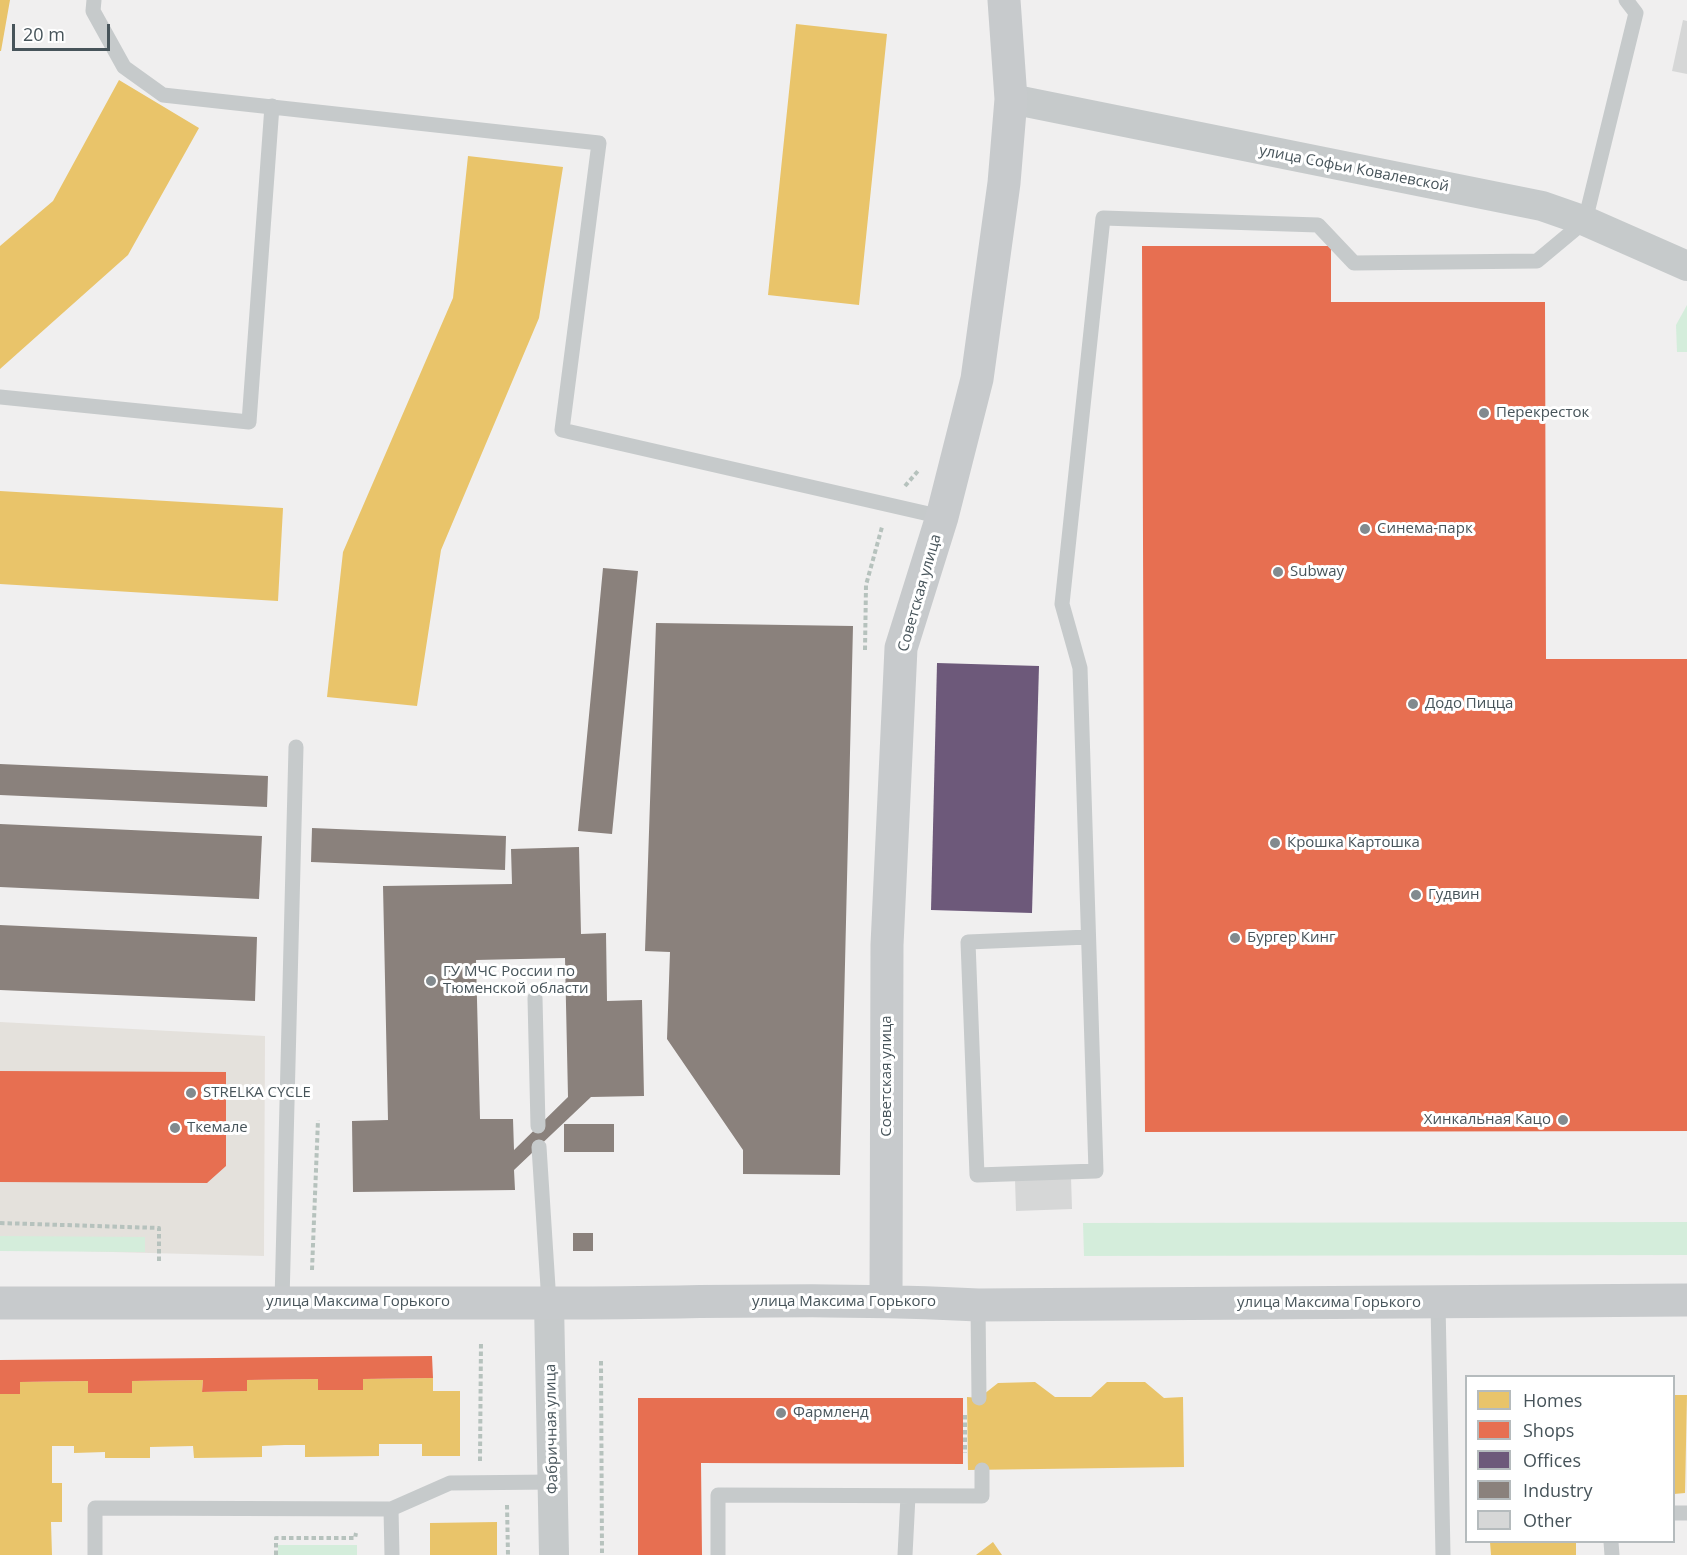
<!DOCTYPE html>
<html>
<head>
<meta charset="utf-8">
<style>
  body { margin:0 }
  #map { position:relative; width:1687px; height:1555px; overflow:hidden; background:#f0efef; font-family:"Open Sans",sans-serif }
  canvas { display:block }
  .legend { position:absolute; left:1465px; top:1375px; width:210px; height:168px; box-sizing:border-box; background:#fff; border:2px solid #b5bbbd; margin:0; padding:8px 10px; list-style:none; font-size:18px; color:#47545a }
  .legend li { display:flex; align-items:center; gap:12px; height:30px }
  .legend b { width:30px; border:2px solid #b5bbbd }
  .scale { position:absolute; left:12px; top:24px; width:98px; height:27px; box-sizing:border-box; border:3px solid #47545a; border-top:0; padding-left:8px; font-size:18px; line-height:21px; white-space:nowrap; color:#47545a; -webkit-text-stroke:4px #fff; paint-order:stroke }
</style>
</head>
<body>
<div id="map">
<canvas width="1687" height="1555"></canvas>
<ul class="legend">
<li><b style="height:16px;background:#e9c46a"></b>Homes</li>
<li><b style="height:16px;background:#e76f51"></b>Shops</li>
<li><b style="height:16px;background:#6d597a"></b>Offices</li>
<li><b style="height:16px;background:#8a817c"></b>Industry</li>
<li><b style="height:16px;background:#d6d7d7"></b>Other</li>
</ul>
<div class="scale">20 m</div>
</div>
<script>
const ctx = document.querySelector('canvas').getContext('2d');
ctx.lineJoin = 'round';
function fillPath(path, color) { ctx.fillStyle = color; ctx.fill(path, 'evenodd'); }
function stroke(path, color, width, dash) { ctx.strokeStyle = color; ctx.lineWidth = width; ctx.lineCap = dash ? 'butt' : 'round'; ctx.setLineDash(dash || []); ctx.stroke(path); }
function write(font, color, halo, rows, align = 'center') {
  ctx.font = font + ' "Open Sans",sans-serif'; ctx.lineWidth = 6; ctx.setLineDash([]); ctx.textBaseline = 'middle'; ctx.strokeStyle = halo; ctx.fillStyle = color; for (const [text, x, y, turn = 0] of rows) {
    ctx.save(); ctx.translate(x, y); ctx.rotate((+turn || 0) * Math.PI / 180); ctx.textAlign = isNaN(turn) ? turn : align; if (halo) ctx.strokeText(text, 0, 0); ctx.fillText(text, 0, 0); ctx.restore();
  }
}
fillPath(new Path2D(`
  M 0,1022 L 265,1036 L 264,1256 L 0,1249 Z`), '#e4e1dc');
fillPath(new Path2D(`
  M 1687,305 L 1687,352 L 1677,352 L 1676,325 Z
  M 1687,1222 L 1687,1255 L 1084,1256 L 1083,1223 Z
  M 0,1236 L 145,1237 L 145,1252 L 0,1251 Z
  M 278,1545 L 357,1545 L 357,1555 L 278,1555 Z`), '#d4eddb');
fillPath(new Path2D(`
  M 0,0 L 10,0 L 1,51 L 0,51 Z
  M 796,24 L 887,34 L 859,305 L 768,295 Z
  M 119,80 L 199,128 L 128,255 L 0,369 L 0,246 L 53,201 Z
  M 468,156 L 563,167 L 539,318 L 441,550 L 417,706 L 327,697 L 343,552 L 453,298 Z
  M 0,491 L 283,508 L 278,601 L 0,584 Z
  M 433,1378 L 433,1391 L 460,1391 L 460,1456 L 422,1456 L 422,1444 L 379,1444 L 379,1456 L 305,1457 L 305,1445 L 285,1445 L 262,1446 L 262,1457 L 194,1458 L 193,1446 L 150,1447 L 150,1458 L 105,1458 L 105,1452 L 74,1453 L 74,1446 L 52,1446 L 52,1483 L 62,1483 L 62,1522 L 51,1522 L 52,1555 L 0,1555 L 0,1394 L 20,1394 L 20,1382 L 88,1381 L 88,1393 L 132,1393 L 132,1381 L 203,1380 L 202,1392 L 247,1391 L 247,1380 L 318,1379 L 318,1390 L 363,1390 L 363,1379 Z
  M 1035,1382 L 1055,1397 L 1091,1397 L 1107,1382 L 1145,1382 L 1164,1398 L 1183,1397 L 1184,1467 L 968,1470 L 967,1397 L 979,1398 L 998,1383 Z
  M 1674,1395 L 1687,1395 L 1685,1493 L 1674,1494 Z
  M 497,1522 L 497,1555 L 430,1555 L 430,1523 Z
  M 993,1542 L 1002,1555 L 976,1555 Z
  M 1490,1542 L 1576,1542 L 1576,1555 L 1491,1555 Z`), '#e9c46a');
fillPath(new Path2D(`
  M 1142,246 L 1331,246 L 1331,302 L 1545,302 L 1546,659 L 1687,659 L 1687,1131 L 1145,1132 Z
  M 0,1071 L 226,1072 L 226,1166 L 207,1183 L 0,1182 Z
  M 432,1356 L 433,1378 L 363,1379 L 363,1390 L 318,1390 L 318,1379 L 247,1380 L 247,1391 L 202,1392 L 203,1380 L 132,1381 L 132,1393 L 88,1393 L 88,1381 L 20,1382 L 20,1394 L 0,1394 L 0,1360 Z
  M 638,1398 L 963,1398 L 963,1464 L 701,1463 L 702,1555 L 638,1555 Z`), '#e76f51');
fillPath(new Path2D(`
  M 937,663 L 1039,666 L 1032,913 L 931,910 Z`), '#6d597a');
fillPath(new Path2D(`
  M 603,568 L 638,571 L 612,834 L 578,831 Z
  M 656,623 L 853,626 L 840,1175 L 743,1174 L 743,1150 L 667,1039 L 670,952 L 645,951 Z
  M 0,764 L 268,776 L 267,807 L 0,795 Z
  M 0,824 L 262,836 L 259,899 L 0,887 Z
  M 312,828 L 506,836 L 505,870 L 311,862 Z
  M 579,847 L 581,934 L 606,933 L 607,1001 L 642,1000 L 644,1096 L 591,1097 L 514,1170 L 515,1190 L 353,1192 L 352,1121 L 388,1120 L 383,886 L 512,884 L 511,849 ZM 565,958 L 568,1097 L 514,1150 L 513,1119 L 480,1119 L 476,960 Z
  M 0,925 L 257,937 L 255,1001 L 0,990 Z
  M 564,1124 L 614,1124 L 614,1152 L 564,1152 Z
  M 573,1233 L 593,1233 L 593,1251 L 573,1251 Z`), '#8a817c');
fillPath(new Path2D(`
  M 1683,20 L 1687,21 L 1687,74 L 1672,71 Z
  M 1071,1177 L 1072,1209 L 1016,1211 L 1015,1179 Z`), '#d6d7d7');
stroke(new Path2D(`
  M 905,486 L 918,471
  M 865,650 L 866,585 L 882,527
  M 0,1223 L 159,1228 L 159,1263
  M 312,1270 L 318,1120
  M 601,1361 L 602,1555
  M 965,1415 L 965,1453
  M 480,1461 L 481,1342
  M 507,1505 L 508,1555
  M 276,1555 L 276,1538 L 355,1538 L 356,1533`), '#b6c2bd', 4, [4.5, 3]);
stroke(new Path2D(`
  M 94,0 L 93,11 L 124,67 L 163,95 L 599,143 L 562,430 L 942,517
  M 0,397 L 249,422 L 272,106
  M 1088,937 L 968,942 L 977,1175 L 1096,1171 L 1080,668 L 1062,604 L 1103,218 L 1318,225 L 1354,263 L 1537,261 L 1585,221 L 1636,13 L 1626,0
  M 535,998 L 538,1126
  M 539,1147 L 549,1303
  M 282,1301 L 296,747
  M 1438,1303 L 1443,1555
  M 978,1305 L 979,1398
  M 1674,1513 L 1687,1513
  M 1611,1542 L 1612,1555
  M 95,1555 L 95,1508 L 391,1509
  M 392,1555 L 391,1509 L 450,1483 L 553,1482
  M 718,1555 L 718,1495 L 982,1496 L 982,1470
  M 905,1555 L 908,1496`), '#c6cacb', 15);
stroke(new Path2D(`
  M 1011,99 L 1542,206 L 1585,221 L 1687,266
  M 549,1303 L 554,1555`), '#c6cacb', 30);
stroke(new Path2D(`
  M 886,1301 L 887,945 L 901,648 L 942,517 L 977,379 L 1004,183 L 1011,99 L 1004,0
  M 0,1303 C 184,1302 367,1304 551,1303 C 693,1303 836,1297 978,1305 L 1687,1300`), '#c7cacc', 33);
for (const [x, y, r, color] of [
  [1484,413,6,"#828a8e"],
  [1365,529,6,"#828a8e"],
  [1278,572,6,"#828a8e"],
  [1413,704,6,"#828a8e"],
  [1275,843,6,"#828a8e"],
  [1416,895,6,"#828a8e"],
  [1235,938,6,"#828a8e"],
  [431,981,6,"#828a8e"],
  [191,1093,6,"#828a8e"],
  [1563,1120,6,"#828a8e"],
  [175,1128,6,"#828a8e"],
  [781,1413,6,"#828a8e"]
]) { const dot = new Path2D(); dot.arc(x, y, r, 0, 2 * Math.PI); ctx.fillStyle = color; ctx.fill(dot); stroke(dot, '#fff', 2); }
write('15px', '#47545a', '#fff', [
  ["улица Софьи Ковалевской",1354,169,11],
  ["Советская улица",920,593,-74],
  ["Советская улица",887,1076,-90],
  ["улица Максима Горького",358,1302],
  ["улица Максима Горького",844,1302],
  ["улица Максима Горького",1329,1303],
  ["Фабричная улица",552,1429,-91]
]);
write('15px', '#47545a', '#fff', [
  ["Перекресток",1496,413],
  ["Синема-парк",1377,529],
  ["Subway",1290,572],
  ["Додо Пицца",1425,704],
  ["Крошка Картошка",1287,843],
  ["Гудвин",1428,895],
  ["Бургер Кинг",1247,938],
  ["ГУ МЧС России по",443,972],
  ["Тюменской области",443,989],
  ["STRELKA CYCLE",203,1093],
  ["Хинкальная Кацо",1551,1120,"right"],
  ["Ткемале",187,1128],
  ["Фармленд",793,1413]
], 'left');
</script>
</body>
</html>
